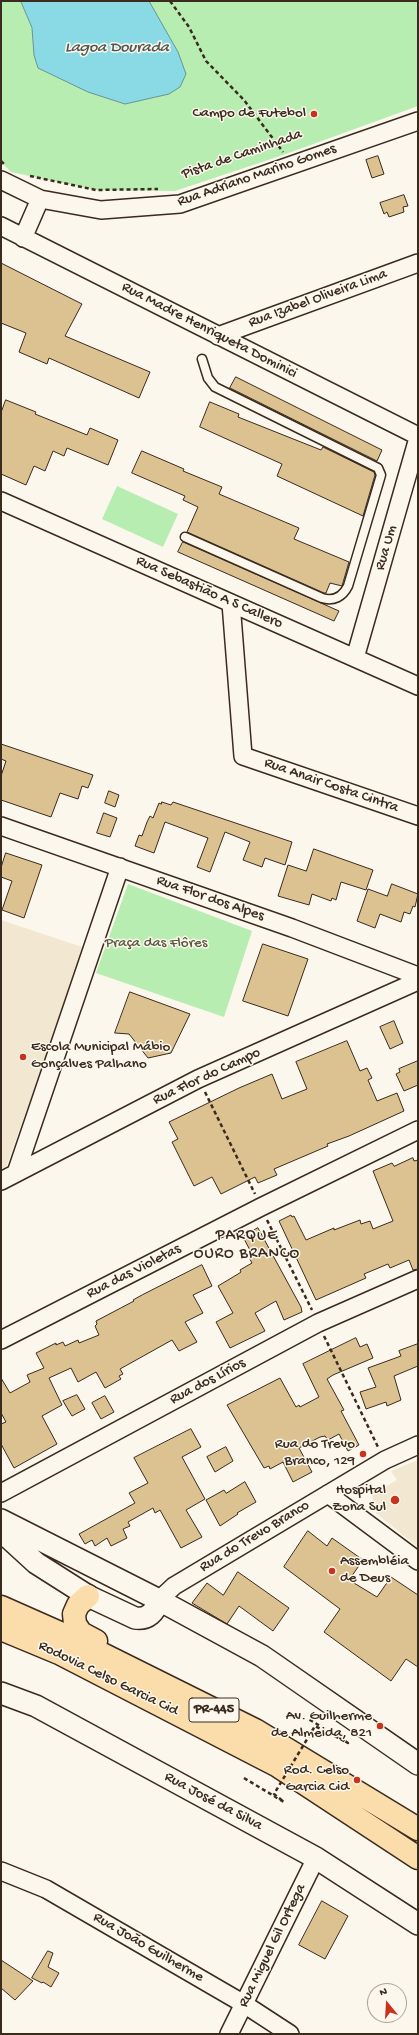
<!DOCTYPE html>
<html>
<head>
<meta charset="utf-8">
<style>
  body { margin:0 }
  #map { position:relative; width:419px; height:2035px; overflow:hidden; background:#fbf7ec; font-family:"Gochi Hand",sans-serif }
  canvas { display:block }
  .frame { position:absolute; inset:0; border:2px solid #3b2a1e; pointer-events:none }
  .north { position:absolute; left:367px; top:1983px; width:40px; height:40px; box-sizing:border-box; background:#fbf7ec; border:1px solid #aea59a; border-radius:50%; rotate:342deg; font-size:11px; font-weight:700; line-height:16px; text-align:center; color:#3b2a1e }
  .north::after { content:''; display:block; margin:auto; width:14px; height:18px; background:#c8321e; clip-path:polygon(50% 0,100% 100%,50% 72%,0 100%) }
</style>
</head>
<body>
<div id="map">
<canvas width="419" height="2035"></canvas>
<div class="frame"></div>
<div class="north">N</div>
</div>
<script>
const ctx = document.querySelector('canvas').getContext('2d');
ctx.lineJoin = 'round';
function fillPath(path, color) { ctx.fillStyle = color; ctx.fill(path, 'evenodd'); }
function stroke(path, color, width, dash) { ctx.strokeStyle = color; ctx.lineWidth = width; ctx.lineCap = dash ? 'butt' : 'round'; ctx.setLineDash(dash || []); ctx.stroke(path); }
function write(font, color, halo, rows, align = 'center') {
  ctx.font = font + ' "Gochi Hand",sans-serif'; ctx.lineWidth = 3; ctx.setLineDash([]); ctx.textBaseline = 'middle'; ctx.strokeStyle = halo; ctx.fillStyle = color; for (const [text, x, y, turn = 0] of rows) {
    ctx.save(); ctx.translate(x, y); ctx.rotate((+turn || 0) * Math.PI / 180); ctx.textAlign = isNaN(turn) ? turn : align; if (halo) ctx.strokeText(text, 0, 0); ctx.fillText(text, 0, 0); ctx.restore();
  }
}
fillPath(new Path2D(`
  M 1,920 L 85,948 L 5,1170 L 1,1167 Z
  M 418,1460 L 418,1547 L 376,1513 L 372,1495 L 397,1480 L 391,1471 Z`), '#f2e7d1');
fillPath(new Path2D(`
  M 1,1 L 418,1 L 418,106 L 283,155 L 175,191 L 96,190 L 11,172 L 1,162 Z
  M 117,486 L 178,514 L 163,547 L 102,519 Z
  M 128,884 L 252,931 L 224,1017 L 96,973 Z`), '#b7edb0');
const water = new Path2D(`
  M 21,1 L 149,1 L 178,52 L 186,74 L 180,87 L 169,94 L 125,104 L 88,92 L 38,68 L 34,55 L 32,28 Z`);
fillPath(water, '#89dae5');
stroke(water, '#6a9495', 1);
const building = new Path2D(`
  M 378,156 L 384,174 L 372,178 L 366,160 Z
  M 404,195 L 408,206 L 403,207 L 404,212 L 389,217 L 387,212 L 384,214 L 380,203 Z
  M 1,263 L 82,304 L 65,336 L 150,372 L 139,398 L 49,358 L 47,364 L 19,352 L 26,333 L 1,323 Z
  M 236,377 L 382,450 L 377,461 L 230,388 Z
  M 6,400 L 36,412 L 35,414 L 87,435 L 90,428 L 118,440 L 108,465 L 67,448 L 64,456 L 53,451 L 45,471 L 34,466 L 26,485 L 1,474 L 1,413 Z
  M 210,402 L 239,414 L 238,417 L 321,450 L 323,447 L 374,472 L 375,475 L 363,516 L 277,476 L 282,464 L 200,427 Z
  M 142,451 L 184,469 L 183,471 L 222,487 L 219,494 L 299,528 L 294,539 L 349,562 L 342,586 L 330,583 L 326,593 L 324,593 L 187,532 L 198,507 L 183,500 L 185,496 L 132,473 Z
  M 183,542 L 339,611 L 334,621 L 178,552 Z
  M 1,744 L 93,775 L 88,788 L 82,786 L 78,799 L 60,793 L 51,817 L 1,800 L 1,776 L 6,761 L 1,759 Z
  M 109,791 L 119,795 L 115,807 L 105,803 Z
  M 162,802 L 171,805 L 173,802 L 292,842 L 285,865 L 265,858 L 262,867 L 243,860 L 250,842 L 225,832 L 210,872 L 197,867 L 208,838 L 165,822 L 154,853 L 135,846 L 139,835 L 142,836 L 147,822 L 150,816 L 153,818 L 159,803 L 161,804 Z
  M 104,813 L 117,818 L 110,837 L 97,833 Z
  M 314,849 L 373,870 L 366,890 L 341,882 L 336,900 L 332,898 L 331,901 L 312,894 L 309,905 L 278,896 L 288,865 L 306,871 Z
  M 6,853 L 42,865 L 24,918 L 2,910 L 12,881 L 1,877 L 1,868 Z
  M 392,884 L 418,894 L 415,907 L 413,906 L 410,914 L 404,912 L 401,922 L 380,914 L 375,928 L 357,921 L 368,889 L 387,896 Z
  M 263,944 L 308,959 L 288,1016 L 243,1001 Z
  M 130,992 L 190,1014 L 171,1053 L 148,1058 L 129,1034 L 115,1033 Z
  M 394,1021 L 403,1043 L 390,1049 L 380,1027 Z
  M 347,1041 L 360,1071 L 367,1068 L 372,1078 L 368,1080 L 377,1101 L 397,1093 L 404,1111 L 349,1136 L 327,1144 L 328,1146 L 274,1169 L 277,1175 L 258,1183 L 255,1177 L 221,1194 L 212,1177 L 194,1186 L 172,1142 L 178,1139 L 169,1122 L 239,1088 L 272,1074 L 282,1099 L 307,1089 L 296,1062 Z
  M 418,1061 L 418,1085 L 404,1091 L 396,1074 L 400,1072 L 399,1069 Z
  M 413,1158 L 414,1161 L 418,1160 L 418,1269 L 413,1270 L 409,1260 L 390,1268 L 388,1264 L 364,1274 L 366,1278 L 316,1300 L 279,1221 L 291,1215 L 292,1217 L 294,1216 L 306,1240 L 334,1228 L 334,1230 L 360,1220 L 361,1224 L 370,1221 L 373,1229 L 393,1221 L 373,1171 L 392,1163 L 394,1166 Z
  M 258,1228 L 301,1307 L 302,1312 L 284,1320 L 276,1301 L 255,1313 L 265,1331 L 230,1348 L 216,1322 L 233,1313 L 218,1286 L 238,1274 L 241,1272 L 240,1270 L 252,1263 L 247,1254 L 251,1252 L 243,1237 Z
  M 202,1265 L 212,1286 L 193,1295 L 203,1313 L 185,1322 L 197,1342 L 179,1351 L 172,1340 L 120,1369 L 123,1374 L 119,1376 L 121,1379 L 105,1388 L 96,1372 L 78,1382 L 71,1368 L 49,1378 L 62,1405 L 42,1416 L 57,1444 L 14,1468 L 1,1444 L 1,1424 L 6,1422 L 1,1413 L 1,1378 L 10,1393 L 30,1382 L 27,1375 L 44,1368 L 36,1353 L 56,1343 L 56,1345 L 63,1342 L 65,1346 L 78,1340 L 79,1343 L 99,1335 L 95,1326 L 97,1324 L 96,1321 L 134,1301 L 133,1300 L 142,1295 Z
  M 356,1338 L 360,1347 L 367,1344 L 373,1358 L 333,1375 L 327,1379 L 344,1410 L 341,1411 L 359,1445 L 348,1451 L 339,1434 L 328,1440 L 325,1436 L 320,1437 L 299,1448 L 312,1472 L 293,1482 L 283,1462 L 270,1469 L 269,1466 L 264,1468 L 227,1405 L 280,1378 L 296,1407 L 299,1405 L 300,1407 L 319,1397 L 303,1364 Z
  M 418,1344 L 418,1366 L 394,1376 L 401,1400 L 387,1406 L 386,1402 L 366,1409 L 360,1392 L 376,1387 L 368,1368 L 401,1356 L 399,1351 Z
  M 77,1395 L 85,1409 L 72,1416 L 63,1401 Z
  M 105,1396 L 114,1412 L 101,1419 L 92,1403 Z
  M 191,1429 L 201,1447 L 182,1457 L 205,1499 L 186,1510 L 202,1537 L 181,1548 L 160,1510 L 155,1513 L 153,1508 L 128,1522 L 130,1526 L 123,1529 L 127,1538 L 111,1546 L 107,1538 L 95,1546 L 92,1540 L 85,1544 L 79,1534 L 135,1503 L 129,1493 L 148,1483 L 134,1458 Z
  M 226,1447 L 233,1461 L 215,1472 L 207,1457 Z
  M 245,1482 L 256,1502 L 237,1513 L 238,1514 L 220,1526 L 206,1500 L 224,1490 L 226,1493 Z
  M 308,1531 L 327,1546 L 332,1538 L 363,1560 L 349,1580 L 377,1597 L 391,1577 L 418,1595 L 418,1667 L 406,1659 L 391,1681 L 324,1632 L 340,1609 L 284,1567 Z
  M 238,1572 L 289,1608 L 273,1631 L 239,1606 L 227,1624 L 192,1603 L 207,1583 L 223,1595 Z
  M 322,1901 L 348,1916 L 325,1959 L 299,1945 Z
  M 48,1951 L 53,1953 L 48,1967 L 59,1973 L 51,1987 L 43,1982 L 42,1983 L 32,1978 Z
  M 1,1960 L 33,1981 L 15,2000 L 1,1988 Z`);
fillPath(building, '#dcc191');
stroke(building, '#3b2a1e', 1);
const service = new Path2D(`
  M 185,537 L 322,598 C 334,602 343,596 348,586 L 381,475 L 378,468 L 215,387 L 208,378 L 202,359`);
const minor = new Path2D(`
  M 1,180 L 40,199 L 101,210 L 180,204 L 418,121
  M 1,226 L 418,436
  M 23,238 L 40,199
  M 218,336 L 418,263
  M 1,501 L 418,686
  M 231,603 L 243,756 L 418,816
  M 355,658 L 418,438
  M 1,826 L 292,928 L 418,976
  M 16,1173 L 120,867
  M 1,1181 L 198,1079 L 418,981
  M 1,1340 L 261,1207 L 418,1130
  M 1,1493 L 318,1323 L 418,1279
  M 328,1494 L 418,1561
  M 159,1600 L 174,1586 L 385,1460 L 418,1445
  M 1,1871 L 46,1889 L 244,2004 L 290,2034
  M 229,2034 L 316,1858`);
const tertiary = new Path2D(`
  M 1,1520 L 159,1600 L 262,1656 L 418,1764
  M 1,1531 L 36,1563 L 88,1596 L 135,1618 C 148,1620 155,1612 159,1600
  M 1,1693 L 36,1706 L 316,1858 L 418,1924`);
const motorway = new Path2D(`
  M 88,1596 L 78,1605 L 74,1614 L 75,1624 L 81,1633 L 96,1641
  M 1,1607 L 62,1634 L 255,1730 L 418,1829
  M 1,1629 L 59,1653 L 278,1766 L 418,1858`);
stroke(service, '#3b2a1e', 11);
stroke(minor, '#3b2a1e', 20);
stroke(tertiary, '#3b2a1e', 24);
stroke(motorway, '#3b2a1e', 25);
stroke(new Path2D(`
  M 170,1 L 189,27 L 206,61 L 244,100 L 283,152
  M 1,161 L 5,165
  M 30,176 L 96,190 L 158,189
  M 205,1092 L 255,1194
  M 267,1220 L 312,1310
  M 324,1336 L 378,1447`), '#3b2a1e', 2.5, [4, 3]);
stroke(service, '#fbf7ec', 8);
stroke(minor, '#fbf7ec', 17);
stroke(tertiary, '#fbf7ec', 21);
stroke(motorway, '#fbddab', 22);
stroke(new Path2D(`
  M 244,1778 L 284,1802 L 274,1794 L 315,1726 L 348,1743 L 307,1718`), '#3b2a1e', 2.5, [4, 3]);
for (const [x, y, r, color] of [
  [314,114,4,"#c8321e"],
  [23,1057,4,"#c8321e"],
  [363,1454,4,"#c8321e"],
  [395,1500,5,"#c8321e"],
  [332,1571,4,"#c8321e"],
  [380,1726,4,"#c8321e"],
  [357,1780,4,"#c8321e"]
]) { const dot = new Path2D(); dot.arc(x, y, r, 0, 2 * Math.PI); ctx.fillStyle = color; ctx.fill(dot); stroke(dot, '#fbf7ec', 1.5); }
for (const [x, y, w] of [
  [214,1710,50]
]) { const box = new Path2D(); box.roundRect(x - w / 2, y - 12, w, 24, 3); ctx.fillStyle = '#fbf7ec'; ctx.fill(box); stroke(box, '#3b2a1e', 1); }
write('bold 14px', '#3b2a1e', null, [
  ["PR-445",214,1710]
]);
write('15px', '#3b2a1e', '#fbf7ec', [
  ["Campo de Futebol",306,114],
  ["Escola Municipal Mábio",31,1048,"left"],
  ["Gonçalves Palhano",31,1065,"left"],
  ["Rua do Trevo",355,1445],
  ["Branco, 129",355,1462],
  ["Hospital",386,1491],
  ["Zona Sul",386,1508],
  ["Assembléia",340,1562,"left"],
  ["de Deus",340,1579,"left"],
  ["Av. Guilherme",372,1717],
  ["de Almeida, 821",372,1734],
  ["Rod. Celso",349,1771],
  ["Garcia Cid",349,1788]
], 'right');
write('15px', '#3b2a1e', '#fbf7ec', [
  ["Pista de Caminhada",242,155,-19],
  ["Rua Adriano Marino Gomes",257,176,-19],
  ["Rua Izabel Oliveira Lima",318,299,-20],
  ["Rua Madre Henriqueta Dominici",209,331,27],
  ["Rua Um",387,548,-74],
  ["Rua Sebastião A S Callero",209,593,24],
  ["Rua Anair Costa Cintra",331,786,19],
  ["Rua Flor dos Alpes",210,899,19],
  ["Rua Flor do Campo",207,1077,-25],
  ["Rua das Violetas",134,1272,-27],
  ["Rua dos Lírios",208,1382,-28],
  ["Rua do Trevo Branco",255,1537,-31],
  ["Rodovia Celso Garcia Cid",108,1679,26],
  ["Rua José da Silva",213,1802,28],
  ["Rua Miguel Gil Ortega",273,1946,-64],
  ["Rua João Guilherme",148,1948,30]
]);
write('15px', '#5a5b42', '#fbf7ec', [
  ["Praça das Flôres",156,944]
]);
write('italic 16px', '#4e5650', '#fbf7ec', [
  ["Lagoa Dourada",117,49]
]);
ctx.letterSpacing = '1px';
write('16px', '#3b2a1e', '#fbf7ec', [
  ["PARQUE",247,1237],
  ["OURO BRANCO",247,1255]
]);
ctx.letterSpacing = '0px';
</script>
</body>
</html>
